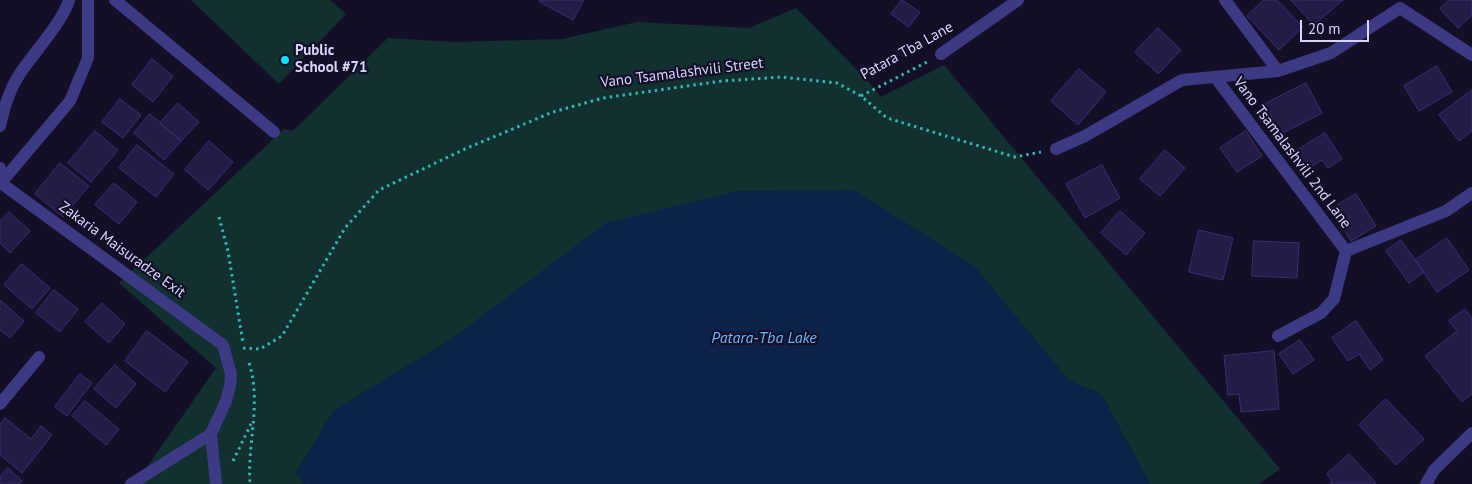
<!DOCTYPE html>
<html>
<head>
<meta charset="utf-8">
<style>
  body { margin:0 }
  #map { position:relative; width:1472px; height:484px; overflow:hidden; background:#130f26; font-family:"PT Sans",sans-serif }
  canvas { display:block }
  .scale { position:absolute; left:1300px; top:20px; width:69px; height:22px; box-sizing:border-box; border:2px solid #d9d4ff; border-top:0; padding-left:6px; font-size:15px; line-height:18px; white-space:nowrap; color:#d9d4ff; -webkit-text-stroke:4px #130f26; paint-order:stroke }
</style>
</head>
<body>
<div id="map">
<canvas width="1472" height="484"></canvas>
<div class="scale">20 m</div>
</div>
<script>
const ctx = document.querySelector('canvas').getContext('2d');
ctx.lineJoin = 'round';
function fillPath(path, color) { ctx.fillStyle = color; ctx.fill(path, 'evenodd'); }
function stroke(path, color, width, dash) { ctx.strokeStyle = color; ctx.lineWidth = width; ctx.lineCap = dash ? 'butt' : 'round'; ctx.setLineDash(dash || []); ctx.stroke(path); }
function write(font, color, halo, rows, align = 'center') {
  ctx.font = font + ' "PT Sans",sans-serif'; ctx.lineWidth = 4.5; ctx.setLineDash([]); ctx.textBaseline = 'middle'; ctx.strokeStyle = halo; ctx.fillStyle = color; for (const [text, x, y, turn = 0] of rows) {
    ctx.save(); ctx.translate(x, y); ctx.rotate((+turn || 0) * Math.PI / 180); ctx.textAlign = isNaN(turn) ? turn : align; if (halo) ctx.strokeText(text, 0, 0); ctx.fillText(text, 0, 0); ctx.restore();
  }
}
fillPath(new Path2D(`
  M 191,0 L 330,0 L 346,14 L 279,84 Z
  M 796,8 L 868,81 L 881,97 L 944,65 L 1280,469 L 1259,484 L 1150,484 L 1101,394 L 1069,381 L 974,266 L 450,340 L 334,411 L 296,473 L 305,484 L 135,484 L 216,368 L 119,283 L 284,129 L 293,131 L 388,38 L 454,42 L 562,39 L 637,22 L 749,28 Z`), '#12302f');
fillPath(new Path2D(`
  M 854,190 L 974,266 L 1069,381 L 1101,394 L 1150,484 L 305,484 L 296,473 L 334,411 L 450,340 L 606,223 L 738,191 Z`), '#0c2248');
const building = new Path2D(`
  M 540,0 L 584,0 L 573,20 L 540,2 Z
  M 902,0 L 920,12 L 909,27 L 891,14 Z
  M 1264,0 L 1277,0 L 1303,27 L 1279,50 L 1247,16 Z
  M 1291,0 L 1343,0 L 1314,25 Z
  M 1449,0 L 1472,0 L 1472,15 L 1458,28 L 1440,9 Z
  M 1158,28 L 1181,50 L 1158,74 L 1135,52 Z
  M 152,59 L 173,76 L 153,102 L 132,85 Z
  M 1437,66 L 1452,92 L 1419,111 L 1404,86 Z
  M 1079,69 L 1106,92 L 1078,125 L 1051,101 Z
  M 1306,83 L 1322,113 L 1281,134 L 1265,104 Z
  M 1472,90 L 1472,131 L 1459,141 L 1439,115 Z
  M 120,99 L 141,115 L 123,138 L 102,122 Z
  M 178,103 L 199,122 L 181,141 L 160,123 Z
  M 150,114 L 181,141 L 164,160 L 134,133 Z
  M 95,131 L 118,150 L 91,182 L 68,163 Z
  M 1246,131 L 1262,156 L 1237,172 L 1220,148 Z
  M 1325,133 L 1342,159 L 1328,168 L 1322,160 L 1308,169 L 1296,151 Z
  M 209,141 L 233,162 L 208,190 L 185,170 Z
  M 137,145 L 174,174 L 156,197 L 119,168 Z
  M 1165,150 L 1185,168 L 1160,196 L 1140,179 Z
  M 60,163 L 89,186 L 63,217 L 35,194 Z
  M 1102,165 L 1120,198 L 1085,218 L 1066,184 Z
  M 114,183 L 137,202 L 119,224 L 95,205 Z
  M 1356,194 L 1376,226 L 1351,241 L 1331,209 Z
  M 1120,211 L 1145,233 L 1126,255 L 1101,233 Z
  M 9,212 L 30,231 L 10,253 L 0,243 L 0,221 Z
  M 1199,230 L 1233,238 L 1223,280 L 1189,272 Z
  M 1447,238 L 1469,270 L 1437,292 L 1415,260 Z
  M 1401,240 L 1424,272 L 1409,283 L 1386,251 Z
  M 1254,241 L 1299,243 L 1297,278 L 1252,276 Z
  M 22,264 L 50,288 L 32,309 L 4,285 Z
  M 54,290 L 78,309 L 60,332 L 36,313 Z
  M 0,300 L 24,321 L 10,338 L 0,330 Z
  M 102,303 L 125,324 L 109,343 L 85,322 Z
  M 1465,309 L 1472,318 L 1472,394 L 1462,402 L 1425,356 L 1457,331 L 1449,321 Z
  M 1356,321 L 1383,360 L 1370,370 L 1359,354 L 1348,361 L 1332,338 Z
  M 147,331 L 188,362 L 165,392 L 125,361 Z
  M 1300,340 L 1314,360 L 1293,374 L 1279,354 Z
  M 1274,351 L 1279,409 L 1241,412 L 1239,394 L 1228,395 L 1224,356 Z
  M 115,365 L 136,384 L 116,408 L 94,389 Z
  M 80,374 L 92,383 L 67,416 L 55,407 Z
  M 1386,399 L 1424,439 L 1396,465 L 1359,425 Z
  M 85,401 L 119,429 L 106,445 L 72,416 Z
  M 5,418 L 31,439 L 41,426 L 52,435 L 22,473 L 0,455 L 0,425 Z
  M 1349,454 L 1376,483 L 1375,484 L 1329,484 L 1332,481 L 1327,474 Z
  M 8,468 L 22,481 L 19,484 L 0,484 L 0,477 Z`);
fillPath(building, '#241b47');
stroke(building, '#3b2d73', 1);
stroke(new Path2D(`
  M 861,96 L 927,62
  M 219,217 L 228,251 L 243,343
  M 243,348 L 260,349 L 282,336 L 345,228 L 379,190 L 467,148 L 553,112 L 603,98 L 722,81 L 782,77 L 837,83 L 861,96 L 887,118 L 1015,157 L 1041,152
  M 249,363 C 262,402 247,444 250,484
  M 233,461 L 251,424`), '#2fb8b0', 3, [2.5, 4]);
stroke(new Path2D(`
  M 115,0 L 274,132
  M 0,404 L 39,357`), '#3d3a85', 12);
stroke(new Path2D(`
  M 1225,0 L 1278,71
  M 941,54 L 1018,0
  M 1215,77 L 1346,251 L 1334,299 L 1321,313 L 1278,336
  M 0,126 C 4,107 10,88 21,72 C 34,53 63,21 69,0
  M 1056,149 L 1085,136 L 1182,80 L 1278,71 L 1331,53 L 1400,8 L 1472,55
  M 0,168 L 1,183 L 223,345 L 231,374 L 230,386 L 226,401 L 211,434 L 131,484
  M 0,184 L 70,101 L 88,58 L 88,0
  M 1346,251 L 1446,211 L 1472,193
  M 211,434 L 216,484
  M 1426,484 L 1434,470 L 1472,433`), '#3d3a85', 12);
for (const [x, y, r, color] of [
  [285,60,5,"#00e5ff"]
]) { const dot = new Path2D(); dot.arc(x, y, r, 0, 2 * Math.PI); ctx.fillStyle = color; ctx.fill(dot); stroke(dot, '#130f26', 2); }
write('bold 15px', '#d9d4ff', '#130f26', [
  ["Public",295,51],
  ["School #71",295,68]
], 'left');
write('15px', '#d9d4ff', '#130f26', [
  ["Patara Tba Lane",907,51,-29],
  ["Vano Tsamalashvili Street",682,73,-7],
  ["Vano Tsamalashvili 2nd Lane",1292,153,53],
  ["Zakaria Maisuradze Exit",122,250,36]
]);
write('italic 16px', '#62b6ff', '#130f26', [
  ["Patara-Tba Lake",764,338]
]);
</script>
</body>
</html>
